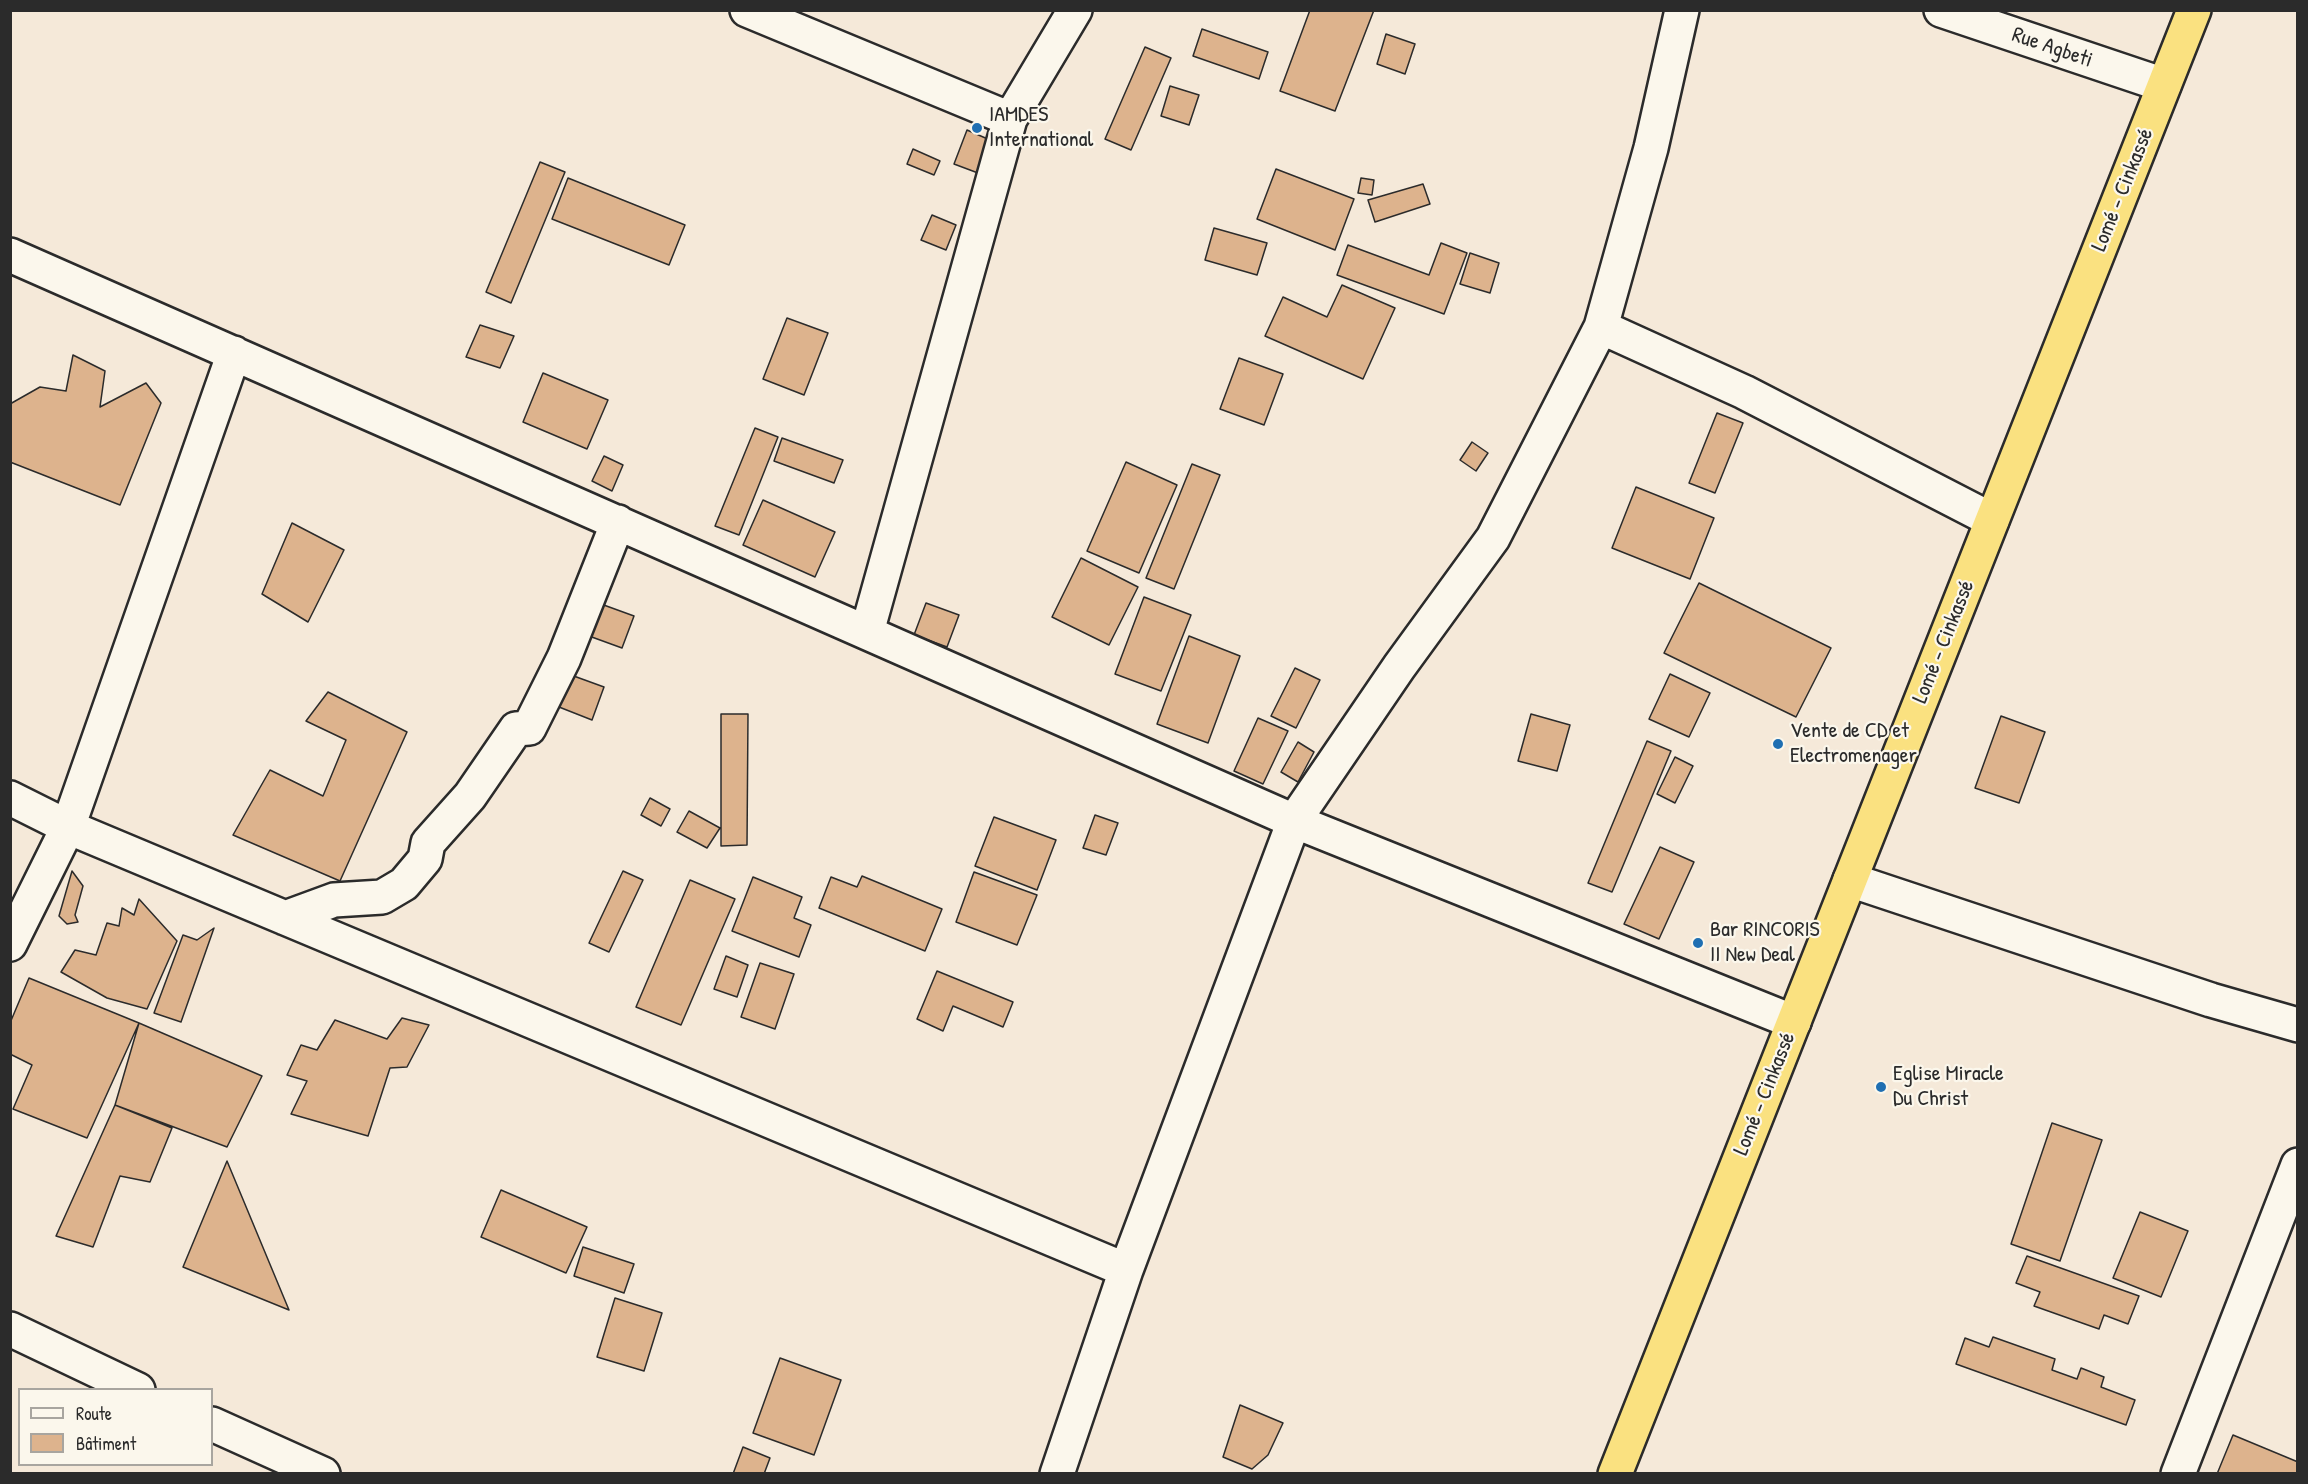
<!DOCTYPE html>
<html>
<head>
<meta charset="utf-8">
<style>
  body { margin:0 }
  #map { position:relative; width:2308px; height:1484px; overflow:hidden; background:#f5e9d9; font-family:"Patrick Hand",sans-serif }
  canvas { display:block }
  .frame { position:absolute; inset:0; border:12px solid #2b2b2b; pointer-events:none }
  .legend { position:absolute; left:18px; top:1388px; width:195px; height:78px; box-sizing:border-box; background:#fbf7ec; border:2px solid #a8a59f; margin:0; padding:8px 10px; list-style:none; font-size:18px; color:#2b2b2b }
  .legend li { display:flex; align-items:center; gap:12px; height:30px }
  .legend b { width:30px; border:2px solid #a8a59f }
</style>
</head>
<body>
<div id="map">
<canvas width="2308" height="1484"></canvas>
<div class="frame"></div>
<ul class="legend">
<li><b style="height:8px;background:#fbf7ec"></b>Route</li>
<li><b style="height:16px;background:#ddb38d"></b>Bâtiment</li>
</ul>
</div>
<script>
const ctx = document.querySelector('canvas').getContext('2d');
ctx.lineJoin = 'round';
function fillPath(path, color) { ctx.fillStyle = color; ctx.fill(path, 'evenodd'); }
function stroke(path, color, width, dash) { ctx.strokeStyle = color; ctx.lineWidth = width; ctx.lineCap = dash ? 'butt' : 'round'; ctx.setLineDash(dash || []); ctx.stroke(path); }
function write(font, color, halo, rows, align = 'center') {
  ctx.font = font + ' "Patrick Hand",sans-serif'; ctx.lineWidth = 4.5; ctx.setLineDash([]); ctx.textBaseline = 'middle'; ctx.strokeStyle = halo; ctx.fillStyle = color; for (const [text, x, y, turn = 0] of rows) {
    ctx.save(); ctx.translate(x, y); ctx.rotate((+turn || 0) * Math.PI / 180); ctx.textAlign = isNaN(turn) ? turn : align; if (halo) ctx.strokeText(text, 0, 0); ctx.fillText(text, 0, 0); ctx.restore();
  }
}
const building = new Path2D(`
  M 1310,10 L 1374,10 L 1335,111 L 1280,91 Z
  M 1202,29 L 1268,52 L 1259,79 L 1193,56 Z
  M 1386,34 L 1415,44 L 1405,74 L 1377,64 Z
  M 1145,47 L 1171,58 L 1131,150 L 1105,139 Z
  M 1170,86 L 1199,95 L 1189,125 L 1161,116 Z
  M 967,130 L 990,140 L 978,173 L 954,164 Z
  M 913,149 L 940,161 L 934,175 L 907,164 Z
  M 540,162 L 565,172 L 511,303 L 486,292 Z
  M 1276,169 L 1354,199 L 1335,250 L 1257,219 Z
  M 568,178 L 685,225 L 669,265 L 552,219 Z
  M 1361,178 L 1374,180 L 1372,195 L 1358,193 Z
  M 1423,184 L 1430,204 L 1375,222 L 1368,200 Z
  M 932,215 L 956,225 L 946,250 L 921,240 Z
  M 1214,228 L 1267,243 L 1257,275 L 1205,260 Z
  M 1441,243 L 1467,253 L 1444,314 L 1337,275 L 1348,245 L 1429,275 Z
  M 1470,253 L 1499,263 L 1490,293 L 1460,284 Z
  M 1342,285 L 1395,308 L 1363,379 L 1265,336 L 1283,297 L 1327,317 Z
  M 787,318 L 828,333 L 804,395 L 763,379 Z
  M 480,325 L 514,336 L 500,368 L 466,357 Z
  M 73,355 L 105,371 L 100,407 L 146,383 L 161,403 L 120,505 L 10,462 L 10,404 L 40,387 L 66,391 Z
  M 1239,358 L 1283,374 L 1264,425 L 1220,409 Z
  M 543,373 L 608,400 L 587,449 L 523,422 Z
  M 1717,413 L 1743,423 L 1715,493 L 1689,483 Z
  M 755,428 L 778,437 L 739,535 L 715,526 Z
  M 782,438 L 843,460 L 834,483 L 774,461 Z
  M 1472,442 L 1488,453 L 1476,471 L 1460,460 Z
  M 604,456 L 623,465 L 612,491 L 592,481 Z
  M 1126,462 L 1177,485 L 1139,573 L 1087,551 Z
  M 1192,464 L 1220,475 L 1174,589 L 1146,578 Z
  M 1636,487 L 1714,518 L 1690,579 L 1612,548 Z
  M 763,500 L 835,532 L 815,577 L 743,545 Z
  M 292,523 L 344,550 L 308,622 L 262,594 Z
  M 1081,558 L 1138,587 L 1109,645 L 1052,617 Z
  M 1699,583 L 1831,648 L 1796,717 L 1664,653 Z
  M 1144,597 L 1191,615 L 1161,691 L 1115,674 Z
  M 926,603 L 959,615 L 947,647 L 914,635 Z
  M 601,604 L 634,616 L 622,648 L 589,636 Z
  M 1189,636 L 1240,656 L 1208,743 L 1157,724 Z
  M 1295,668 L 1320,680 L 1296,728 L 1271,716 Z
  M 1670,674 L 1710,693 L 1689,737 L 1649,719 Z
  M 571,675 L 604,687 L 592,720 L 559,707 Z
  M 328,692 L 407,732 L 340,881 L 233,835 L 270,770 L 323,796 L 346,740 L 306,721 Z
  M 721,714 L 748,714 L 747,845 L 721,846 Z
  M 1531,714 L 1570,725 L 1557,771 L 1518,761 Z
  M 2001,716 L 2045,732 L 2019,803 L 1975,788 Z
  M 1258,718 L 1288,731 L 1263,784 L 1234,771 Z
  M 1647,741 L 1671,751 L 1612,892 L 1588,883 Z
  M 1298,742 L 1314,752 L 1298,782 L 1281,772 Z
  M 1675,757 L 1693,766 L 1675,803 L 1657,794 Z
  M 650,798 L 670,809 L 661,826 L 641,815 Z
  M 689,811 L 720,828 L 707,848 L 677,832 Z
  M 1095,815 L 1118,823 L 1106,855 L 1083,848 Z
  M 994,817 L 1056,840 L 1037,890 L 975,866 Z
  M 1660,847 L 1694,862 L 1659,939 L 1624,924 Z
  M 72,871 L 83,886 L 75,915 L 78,922 L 67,924 L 59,916 Z
  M 623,871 L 643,880 L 609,952 L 589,943 Z
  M 974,872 L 1037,895 L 1017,945 L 956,922 Z
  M 862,876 L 942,909 L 925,951 L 819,908 L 831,877 L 857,887 Z
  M 753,877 L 802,897 L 794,918 L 811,925 L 799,957 L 732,931 Z
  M 690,880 L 735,899 L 681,1025 L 636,1007 Z
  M 139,899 L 177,941 L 147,1009 L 107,998 L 61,972 L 75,950 L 96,955 L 107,923 L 119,926 L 122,908 L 134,915 Z
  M 214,928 L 181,1022 L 154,1013 L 183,935 L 197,940 Z
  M 726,956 L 748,965 L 737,997 L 714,989 Z
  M 760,963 L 794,974 L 775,1029 L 741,1017 Z
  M 937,971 L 1013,1002 L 1003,1027 L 953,1006 L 943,1031 L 917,1019 Z
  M 29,978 L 139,1023 L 87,1138 L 13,1109 L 32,1065 L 10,1054 L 10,1023 Z
  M 402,1018 L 429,1025 L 407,1067 L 390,1068 L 368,1136 L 291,1114 L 307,1081 L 287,1075 L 301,1045 L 317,1050 L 335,1020 L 387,1039 Z
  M 139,1023 L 262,1076 L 227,1147 L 115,1105 Z
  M 115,1105 L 172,1128 L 150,1182 L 120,1176 L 93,1247 L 56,1236 Z
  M 2052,1123 L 2102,1140 L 2060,1261 L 2011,1244 Z
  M 227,1161 L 289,1310 L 183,1267 Z
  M 501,1190 L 587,1227 L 566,1273 L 481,1237 Z
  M 2140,1212 L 2188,1231 L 2161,1297 L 2113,1278 Z
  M 583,1247 L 634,1264 L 624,1293 L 574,1276 Z
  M 2027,1256 L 2139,1296 L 2128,1324 L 2104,1315 L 2099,1329 L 2034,1306 L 2040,1292 L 2016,1283 Z
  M 615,1298 L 662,1313 L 644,1371 L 597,1357 Z
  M 1993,1337 L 2055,1359 L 2052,1370 L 2077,1379 L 2081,1368 L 2104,1377 L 2101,1387 L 2135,1400 L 2126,1425 L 1956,1364 L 1965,1338 L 1989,1347 Z
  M 780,1358 L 841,1380 L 814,1455 L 753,1433 Z
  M 1240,1405 L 1283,1423 L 1268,1455 L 1252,1469 L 1223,1457 Z
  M 2233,1435 L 2298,1462 L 2298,1474 L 2217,1474 Z
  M 743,1447 L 770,1458 L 764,1474 L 733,1474 Z`);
fillPath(building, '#ddb38d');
stroke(building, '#2b2b2b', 1.5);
const street = new Path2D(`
  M 747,10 L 1010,119
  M 1941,10 L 2164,85
  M 10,255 L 1294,821 L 1794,1022
  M 1601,327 L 1744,392 L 1992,520
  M 867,632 L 1010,119 L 1075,10
  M 10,798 L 68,827 L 1126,1270
  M 1850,880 L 2211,1000 L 2298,1025
  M 285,918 L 334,900 L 382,897 L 404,884 L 425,859 L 428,843 L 470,796 L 516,729 L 529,728 L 564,658 L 618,522
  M 10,944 L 68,827 L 234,353
  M 10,1329 L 138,1390
  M 212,1424 L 323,1474
  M 1057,1474 L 1126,1270 L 1294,821 L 1399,667 L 1493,538 L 1601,327 L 1651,148 L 1682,10
  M 2178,1474 L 2298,1165`);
const highway = new Path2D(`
  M 1615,1474 L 2194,10`);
stroke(street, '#2b2b2b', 38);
stroke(highway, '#2b2b2b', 38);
stroke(street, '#fbf7ec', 33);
stroke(highway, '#fae180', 33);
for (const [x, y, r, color] of [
  [977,128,6,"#1f6fb2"],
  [1778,744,6,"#1f6fb2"],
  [1698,943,6,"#1f6fb2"],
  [1881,1087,6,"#1f6fb2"]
]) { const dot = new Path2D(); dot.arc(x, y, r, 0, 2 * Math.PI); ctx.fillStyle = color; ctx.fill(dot); stroke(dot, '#fbf7ec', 2); }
write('22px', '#2b2b2b', '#fbf7ec', [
  ["Rue Agbeti",2052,48,19],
  ["Lomé - Cinkassé",2123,190,-68],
  ["Lomé - Cinkassé",1944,642,-68],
  ["Lomé - Cinkassé",1765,1094,-68]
]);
write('22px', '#2b2b2b', '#fbf7ec', [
  ["IAMDES",989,115],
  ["International",989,140],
  ["Vente de CD et",1790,731],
  ["Electromenager",1790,756],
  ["Bar RINCORIS",1710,930],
  ["II New Deal",1710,955],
  ["Eglise Miracle",1893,1074],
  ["Du Christ",1893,1099]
], 'left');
</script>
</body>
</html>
